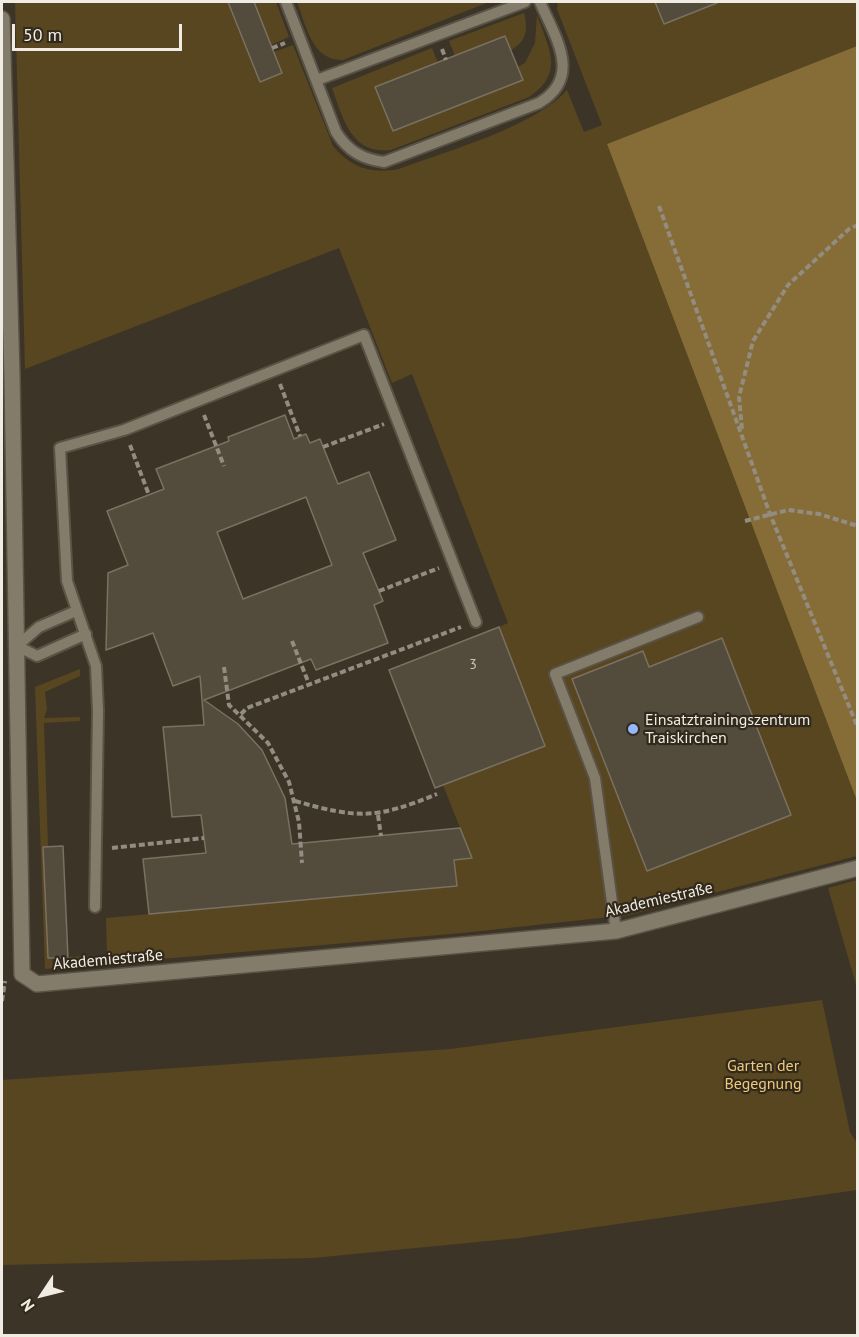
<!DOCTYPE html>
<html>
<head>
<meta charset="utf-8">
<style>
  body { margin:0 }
  #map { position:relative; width:859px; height:1337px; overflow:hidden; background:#3c3426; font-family:"PT Sans",sans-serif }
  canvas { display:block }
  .frame { position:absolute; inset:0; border:3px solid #f1ece3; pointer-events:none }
  .north { position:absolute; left:12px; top:1265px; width:60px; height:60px; -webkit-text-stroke:4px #312a1c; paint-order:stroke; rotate:235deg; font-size:16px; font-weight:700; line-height:24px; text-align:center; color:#f1ece3 }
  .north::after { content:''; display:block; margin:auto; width:21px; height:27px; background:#f1ece3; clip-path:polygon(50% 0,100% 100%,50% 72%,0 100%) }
  .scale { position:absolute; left:12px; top:24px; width:170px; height:27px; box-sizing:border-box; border:3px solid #f1ece3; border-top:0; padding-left:8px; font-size:18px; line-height:21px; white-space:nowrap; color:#f1ece3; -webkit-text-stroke:4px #312a1c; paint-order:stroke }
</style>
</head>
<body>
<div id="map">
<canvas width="859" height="1337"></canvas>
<div class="frame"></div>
<div class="north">N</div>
<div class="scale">50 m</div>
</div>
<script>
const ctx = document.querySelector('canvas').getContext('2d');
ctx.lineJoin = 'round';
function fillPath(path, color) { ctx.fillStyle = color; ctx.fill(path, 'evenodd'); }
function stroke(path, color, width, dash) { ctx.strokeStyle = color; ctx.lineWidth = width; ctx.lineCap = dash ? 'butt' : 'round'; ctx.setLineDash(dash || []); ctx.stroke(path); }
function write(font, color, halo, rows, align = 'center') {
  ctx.font = font + ' "PT Sans",sans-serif'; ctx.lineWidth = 4.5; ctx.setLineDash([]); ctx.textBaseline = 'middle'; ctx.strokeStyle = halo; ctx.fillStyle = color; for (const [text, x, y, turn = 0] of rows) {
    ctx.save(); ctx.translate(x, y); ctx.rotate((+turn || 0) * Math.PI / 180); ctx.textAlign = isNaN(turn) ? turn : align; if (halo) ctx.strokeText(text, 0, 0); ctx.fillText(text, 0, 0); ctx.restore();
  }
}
fillPath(new Path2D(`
  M 15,2 L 228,2 L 260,82 L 282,73 L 274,52 L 293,45 L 333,146 C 351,168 371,174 399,169 C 447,151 534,127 567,90 L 584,132 L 602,125 L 557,9 L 558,2 L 655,2 L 664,23 L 721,2 L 857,2 L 857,46 L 607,144 L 857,801 L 857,856 L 628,915 L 462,933 L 45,969 L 35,687 L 80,669 L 80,676 L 45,692 L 47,709 L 44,718 L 80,717 L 80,721 L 44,723 L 48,847 L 43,847 L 48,958 L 52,958 L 53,965 L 68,964 L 68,957 L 107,955 L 106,918 L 456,886 L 454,860 L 472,858 L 443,785 L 475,773 L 472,765 L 488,759 L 492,767 L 545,746 L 499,627 L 508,623 L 412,374 L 392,383 L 339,248 L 25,369 Z
  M 254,2 L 276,2 L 289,37 L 271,45 Z
  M 297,2 L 489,2 L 343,60 C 312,61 306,25 297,2 Z
  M 524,13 C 528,29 527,41 511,50 L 505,36 L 455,56 L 449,41 Z
  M 537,15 C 549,49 565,73 529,97 L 391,150 C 351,155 343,118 332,88 L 432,48 L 438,63 L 375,87 L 393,131 L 525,63 L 535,43 Z
  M 857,880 L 858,880 L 857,988 L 828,888 Z
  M 822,1000 L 850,1132 L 857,1143 L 857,1190 L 519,1238 L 313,1258 L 3,1265 L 2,1280 L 2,1080 L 450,1049 Z`), '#584621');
fillPath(new Path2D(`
  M 857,46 L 857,801 L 607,144 Z`), '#866d37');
const building = new Path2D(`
  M 228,2 L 254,2 L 282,73 L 260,82 Z
  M 655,2 L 717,2 L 717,3 L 664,24 Z
  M 505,36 L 523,80 L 393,131 L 375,87 Z
  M 285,415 L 294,439 L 306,434 L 310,443 L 320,439 L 338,484 L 369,472 L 396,540 L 363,553 L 383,601 L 374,605 L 388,643 L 316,670 L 311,659 L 204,700 L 238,724 L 262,750 L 285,798 L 292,844 L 460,828 L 472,858 L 454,860 L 457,886 L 149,914 L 143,859 L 206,853 L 201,815 L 172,817 L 163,727 L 204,725 L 200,676 L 173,686 L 153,633 L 106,650 L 108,573 L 128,565 L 107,511 L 164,489 L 156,469 L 229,441 L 228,437 ZM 306,497 L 332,565 L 243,599 L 217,532 Z
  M 499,627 L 545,746 L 435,788 L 389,670 Z
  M 722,638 L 791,815 L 647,871 L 572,679 L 643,651 L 649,667 Z
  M 63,846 L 68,958 L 48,958 L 43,847 Z`);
fillPath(building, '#534b3c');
stroke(building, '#7a7161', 1.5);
const service = new Path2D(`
  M 286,2 L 336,132 C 348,151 362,159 384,162 L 539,103 C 583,77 555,37 540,2
  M 317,80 L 525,2
  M 76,611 L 39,627 L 17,646 L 37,656 L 86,634
  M 95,907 L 98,711 L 96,666 L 67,581 L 60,448 L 124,430 L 364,335 L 476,622
  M 616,931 L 595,778 L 555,674 L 698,617`);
const minor = new Path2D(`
  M 2,19 L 12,376 L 22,974 L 37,984 L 616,931 L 858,868`);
stroke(service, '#595245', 14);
stroke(minor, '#595245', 18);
stroke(new Path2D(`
  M 272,48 L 285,43
  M 442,49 L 446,60
  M 659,206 L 770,514 L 858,728
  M 280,384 L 300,436
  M 204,415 L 224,466
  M 742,429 L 739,397 L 753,341 L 788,285 L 849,229 L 858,225
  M 130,445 L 149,495
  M 323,447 L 384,424
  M 745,521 L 788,510 L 819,514 L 858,526
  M 379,591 L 439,568
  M 292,641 L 309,684
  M 224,667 L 229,705 L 268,743 L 289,782 L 299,822 L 302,863
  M 241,714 L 247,708 L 461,627
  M 295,801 C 359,819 376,819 437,794
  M 378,815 L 381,836
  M 112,848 L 204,838
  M 2,1001 L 5,981`), '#938c80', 4, [6, 3]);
stroke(service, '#847c6b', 10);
stroke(minor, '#847c6b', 15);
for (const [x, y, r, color] of [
  [633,729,6,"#94b7fd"]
]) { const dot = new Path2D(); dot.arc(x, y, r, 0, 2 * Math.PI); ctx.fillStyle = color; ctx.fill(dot); stroke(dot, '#312a1c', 2); }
write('14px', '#cac4b9', null, [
  ["3",473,665]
]);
write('16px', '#f1ece3', '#312a1c', [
  ["Einsatztrainingszentrum",645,720],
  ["Traiskirchen",645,738]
], 'left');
write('16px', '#f1ece3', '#312a1c', [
  ["Akademiestraße",659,900,-13],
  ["Akademiestraße",108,960,-5]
]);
write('16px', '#f0c878', '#312a1c', [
  ["Garten der",763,1066],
  ["Begegnung",763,1084]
]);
</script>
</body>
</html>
